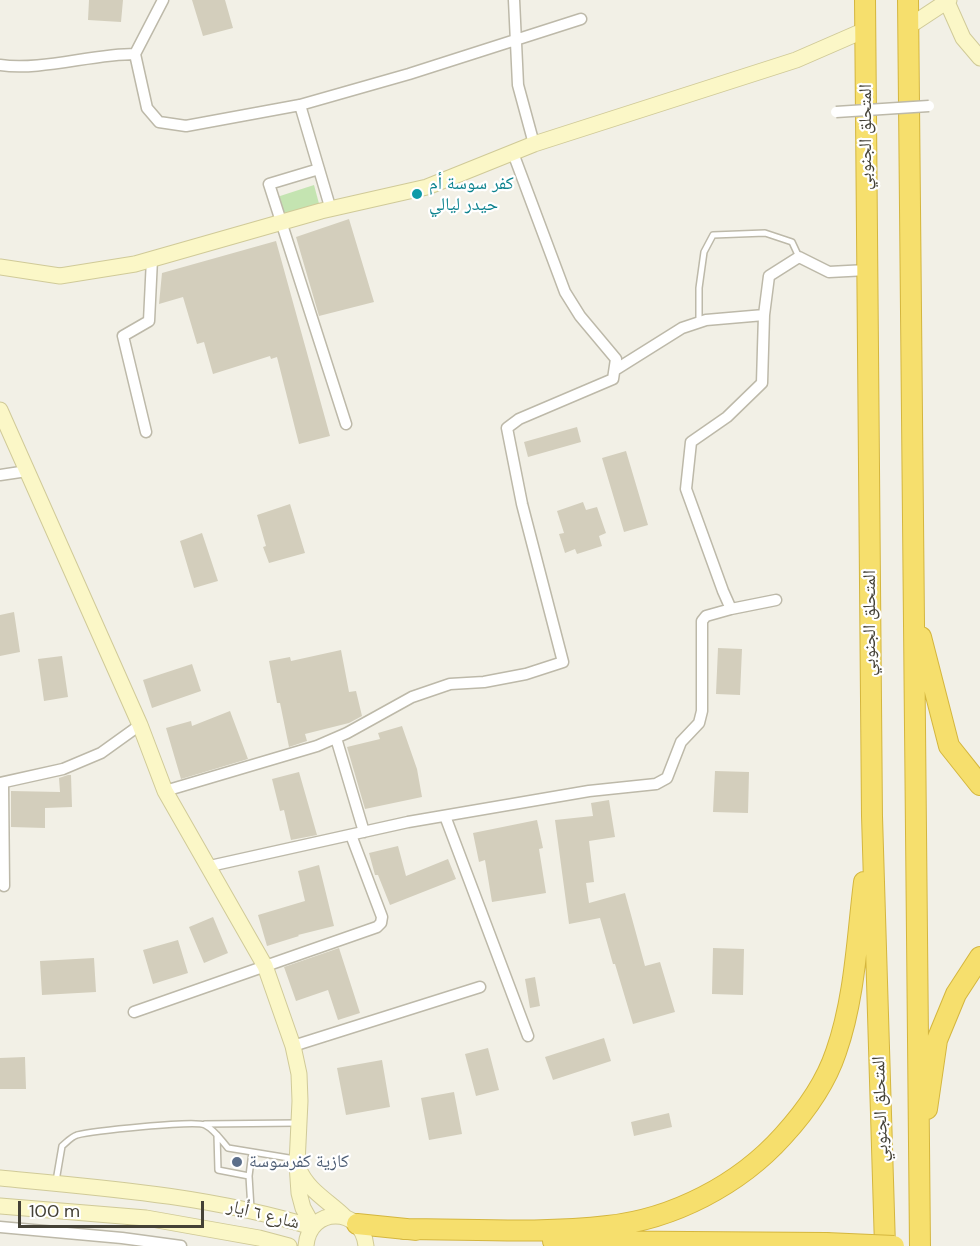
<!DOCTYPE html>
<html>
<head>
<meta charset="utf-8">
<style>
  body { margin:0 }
  #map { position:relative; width:980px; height:1246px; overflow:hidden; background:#f2f0e6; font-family:"DM Sans",sans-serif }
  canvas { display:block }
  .scale { position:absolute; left:18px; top:1201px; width:186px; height:27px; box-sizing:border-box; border:3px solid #444136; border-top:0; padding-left:8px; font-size:18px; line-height:21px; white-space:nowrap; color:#444136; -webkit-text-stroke:4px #fff; paint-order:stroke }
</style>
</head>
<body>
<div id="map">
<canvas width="980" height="1246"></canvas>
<div class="scale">100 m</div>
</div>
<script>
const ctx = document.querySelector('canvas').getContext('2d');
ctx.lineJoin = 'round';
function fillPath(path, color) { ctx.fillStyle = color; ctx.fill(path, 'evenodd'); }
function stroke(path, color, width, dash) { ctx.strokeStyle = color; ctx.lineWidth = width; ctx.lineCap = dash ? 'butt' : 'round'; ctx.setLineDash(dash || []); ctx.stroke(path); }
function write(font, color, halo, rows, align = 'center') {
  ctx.font = font + ' "DM Sans","Noto Naskh Arabic",sans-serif'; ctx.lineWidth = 4.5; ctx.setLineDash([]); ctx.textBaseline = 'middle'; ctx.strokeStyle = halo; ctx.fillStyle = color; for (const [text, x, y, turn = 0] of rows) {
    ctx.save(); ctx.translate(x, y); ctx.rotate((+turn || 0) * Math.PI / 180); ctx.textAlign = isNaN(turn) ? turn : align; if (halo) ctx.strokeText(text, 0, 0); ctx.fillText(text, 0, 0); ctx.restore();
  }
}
fillPath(new Path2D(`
  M 314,185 L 321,211 L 285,221 L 277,197 Z`), '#c4e4b1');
fillPath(new Path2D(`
  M 89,0 L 123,0 L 121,22 L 88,20 Z
  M 192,0 L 225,0 L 233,28 L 203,36 Z
  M 349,219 L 374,302 L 319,316 L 296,237 Z
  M 276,241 L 330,436 L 299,444 L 277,357 L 271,359 L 270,356 L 213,374 L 204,342 L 197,344 L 183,297 L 159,304 L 162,273 Z
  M 577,427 L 581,442 L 528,457 L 524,442 Z
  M 626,451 L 648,525 L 624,532 L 602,458 Z
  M 583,502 L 586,510 L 597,507 L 606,533 L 599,536 L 602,546 L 577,554 L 575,549 L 565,553 L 559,534 L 564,533 L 557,511 Z
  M 290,504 L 305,553 L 269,563 L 263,547 L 266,546 L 257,515 Z
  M 202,533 L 218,581 L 194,588 L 180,541 Z
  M 14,612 L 20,652 L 0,656 L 0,615 Z
  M 718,648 L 742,649 L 740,695 L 716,694 Z
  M 341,650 L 349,692 L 356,691 L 362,716 L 349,723 L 305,734 L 307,741 L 289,747 L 280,703 L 277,703 L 269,661 L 290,657 L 291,661 Z
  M 62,656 L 68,697 L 44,701 L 38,659 Z
  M 192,664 L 201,691 L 152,708 L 143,680 Z
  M 230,711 L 248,759 L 181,779 L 166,728 L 191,721 L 192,726 Z
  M 402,726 L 417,769 L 422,797 L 365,809 L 347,747 L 380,739 L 378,733 Z
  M 715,771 L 749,772 L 748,813 L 713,812 Z
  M 299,772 L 317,835 L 291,840 L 284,810 L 280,811 L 272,779 Z
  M 68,775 L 71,775 L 72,807 L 45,808 L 45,828 L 11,827 L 11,791 L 60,792 L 59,778 Z
  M 609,800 L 615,837 L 589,841 L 594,882 L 586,883 L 589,903 L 625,893 L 645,966 L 660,962 L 675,1012 L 633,1024 L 615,964 L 613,964 L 600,918 L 569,924 L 555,820 L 593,816 L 591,803 Z
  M 537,820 L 543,848 L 539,849 L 546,893 L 492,902 L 485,860 L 479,862 L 473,833 Z
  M 398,846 L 406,876 L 448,859 L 456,879 L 390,905 L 378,875 L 375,875 L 369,853 Z
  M 319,865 L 334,926 L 298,935 L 299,936 L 267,946 L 258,915 L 305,901 L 298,871 Z
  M 213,917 L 228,953 L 204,963 L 189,927 Z
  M 178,940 L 188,973 L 153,984 L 143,950 Z
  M 339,948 L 360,1013 L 338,1020 L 328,990 L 296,1001 L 284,967 Z
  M 713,948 L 744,949 L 743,995 L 712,994 Z
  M 94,958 L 96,992 L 42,995 L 40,961 Z
  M 535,977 L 540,1006 L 530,1008 L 525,979 Z
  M 604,1038 L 611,1061 L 553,1080 L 545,1057 Z
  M 488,1048 L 499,1090 L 476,1096 L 465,1054 Z
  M 25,1057 L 26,1089 L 0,1089 L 0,1058 Z
  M 382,1060 L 390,1107 L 346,1115 L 337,1068 Z
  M 454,1092 L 462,1134 L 429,1140 L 421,1098 Z
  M 669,1113 L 672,1127 L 634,1136 L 631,1122 Z`), '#d3cebc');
const lane = new Path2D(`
  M 699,322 L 699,288 L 704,252 L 713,235 L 765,233 L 792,242 L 799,257
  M 205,1124 L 297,1123
  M 217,1135 L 218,1170 L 249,1176 L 251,1209
  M 249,1176 L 252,1152
  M 56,1181 L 62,1146 C 67,1142 71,1137 77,1135 C 92,1131 195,1120 205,1125 C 215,1130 221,1140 228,1148 L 295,1159`);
const street = new Path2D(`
  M 163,0 L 135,54 L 147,108 L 159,122 L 186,126 L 300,105 L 409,74 L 581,19
  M 514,0 L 518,85 L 534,144
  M 0,65 C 41,71 92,54 135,54
  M 300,105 L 331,210
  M 319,169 L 269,184 L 346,424
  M 615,370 L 682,328 L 706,320 L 764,315
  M 146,432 L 123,336 L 149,321 L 152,259
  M 0,475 L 27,471
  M 776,600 L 731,609 L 723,591 L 686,489 L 691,442 L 727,417 L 762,383 L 764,315 L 769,276 L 799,257 L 829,272 L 867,270
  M 336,738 L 364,832
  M 0,783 L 63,769 L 101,753 L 140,725
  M 3,783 L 4,886
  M 165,791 L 317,746 L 347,733 L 412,697 L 450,684 L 484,682 L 526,674 L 563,662 L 522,504 L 507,428 L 519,419 L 613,379 L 616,359 L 580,316 L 565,292 L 513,153
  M 445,816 L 528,1036
  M 210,866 L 408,822 L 589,791 L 656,784 L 667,778 L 681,742 L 699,723 L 702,711 L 702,621 L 706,616 L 731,609
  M 134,1012 L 377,927 L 381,923 L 382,917 L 351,835
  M 293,1046 L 480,987
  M 0,1227 L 122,1238 L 181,1246`);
const secondary = new Path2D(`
  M 947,2 L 963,38 L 980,58
  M 908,27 L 949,0
  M 0,267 L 60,276 L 135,264 L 321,211 L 427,187 L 534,144 L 796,60 L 865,30
  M 0,410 L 140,725 L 165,791 L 265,966 L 293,1046 L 299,1074 L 300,1101 L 297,1164 L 299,1193 L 303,1208 L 313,1226
  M 299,1169 C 307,1190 330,1202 345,1217
  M 0,1178 C 105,1188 211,1196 312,1227
  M 0,1206 L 146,1218 L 259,1238 L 289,1246
  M 306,1246 C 309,1206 362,1206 366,1246`);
const highway = new Path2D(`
  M 865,0 L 872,816 L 885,1246
  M 908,0 L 920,1246
  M 921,637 L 949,746 L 980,785
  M 927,1109 L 937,1040 L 956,994 L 980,957
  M 357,1224 L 416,1230
  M 403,1229 C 471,1229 541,1234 608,1226 C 673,1219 739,1185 783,1136 C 804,1113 826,1082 836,1052 C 855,998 857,938 864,882
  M 553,1241 L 826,1243`);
stroke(lane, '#bdb9a9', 8);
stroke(street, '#bdb9a9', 13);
stroke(secondary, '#d0ca98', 17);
stroke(highway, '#d4b63e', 22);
stroke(lane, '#fff', 5);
stroke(street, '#fff', 10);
stroke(secondary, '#fbf7c7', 15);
stroke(highway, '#f6df6d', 20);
const streetBridge = new Path2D(`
  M 836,112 L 929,106`);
const highwayBridge = new Path2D(`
  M 826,1243 L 894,1246`);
stroke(streetBridge, '#bdb9a9', 13, []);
stroke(highwayBridge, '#d4b63e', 22, []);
stroke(streetBridge, '#fff', 10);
stroke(highwayBridge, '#f6df6d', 20);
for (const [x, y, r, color] of [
  [417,194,6,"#0f9aa8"],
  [237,1162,6,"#5c6f8a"]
]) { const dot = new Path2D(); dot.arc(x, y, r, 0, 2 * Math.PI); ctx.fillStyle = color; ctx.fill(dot); stroke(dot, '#fff', 2); }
write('18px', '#444136', '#fff', [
  ["المتحلق الجنوبي",866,137,-90],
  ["المتحلق الجنوبي",870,623,-90],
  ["المتحلق الجنوبي",881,1109,-92],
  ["شارع ٦ أيار",263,1215,14]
]);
write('18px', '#0d838f', '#fff', [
  ["كفر سوسة أم",429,184],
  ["حيدر ليالي",429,205]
], 'left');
write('18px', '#4e5e75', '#fff', [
  ["كازية كفرسوسة",249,1162]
], 'left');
</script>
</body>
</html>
